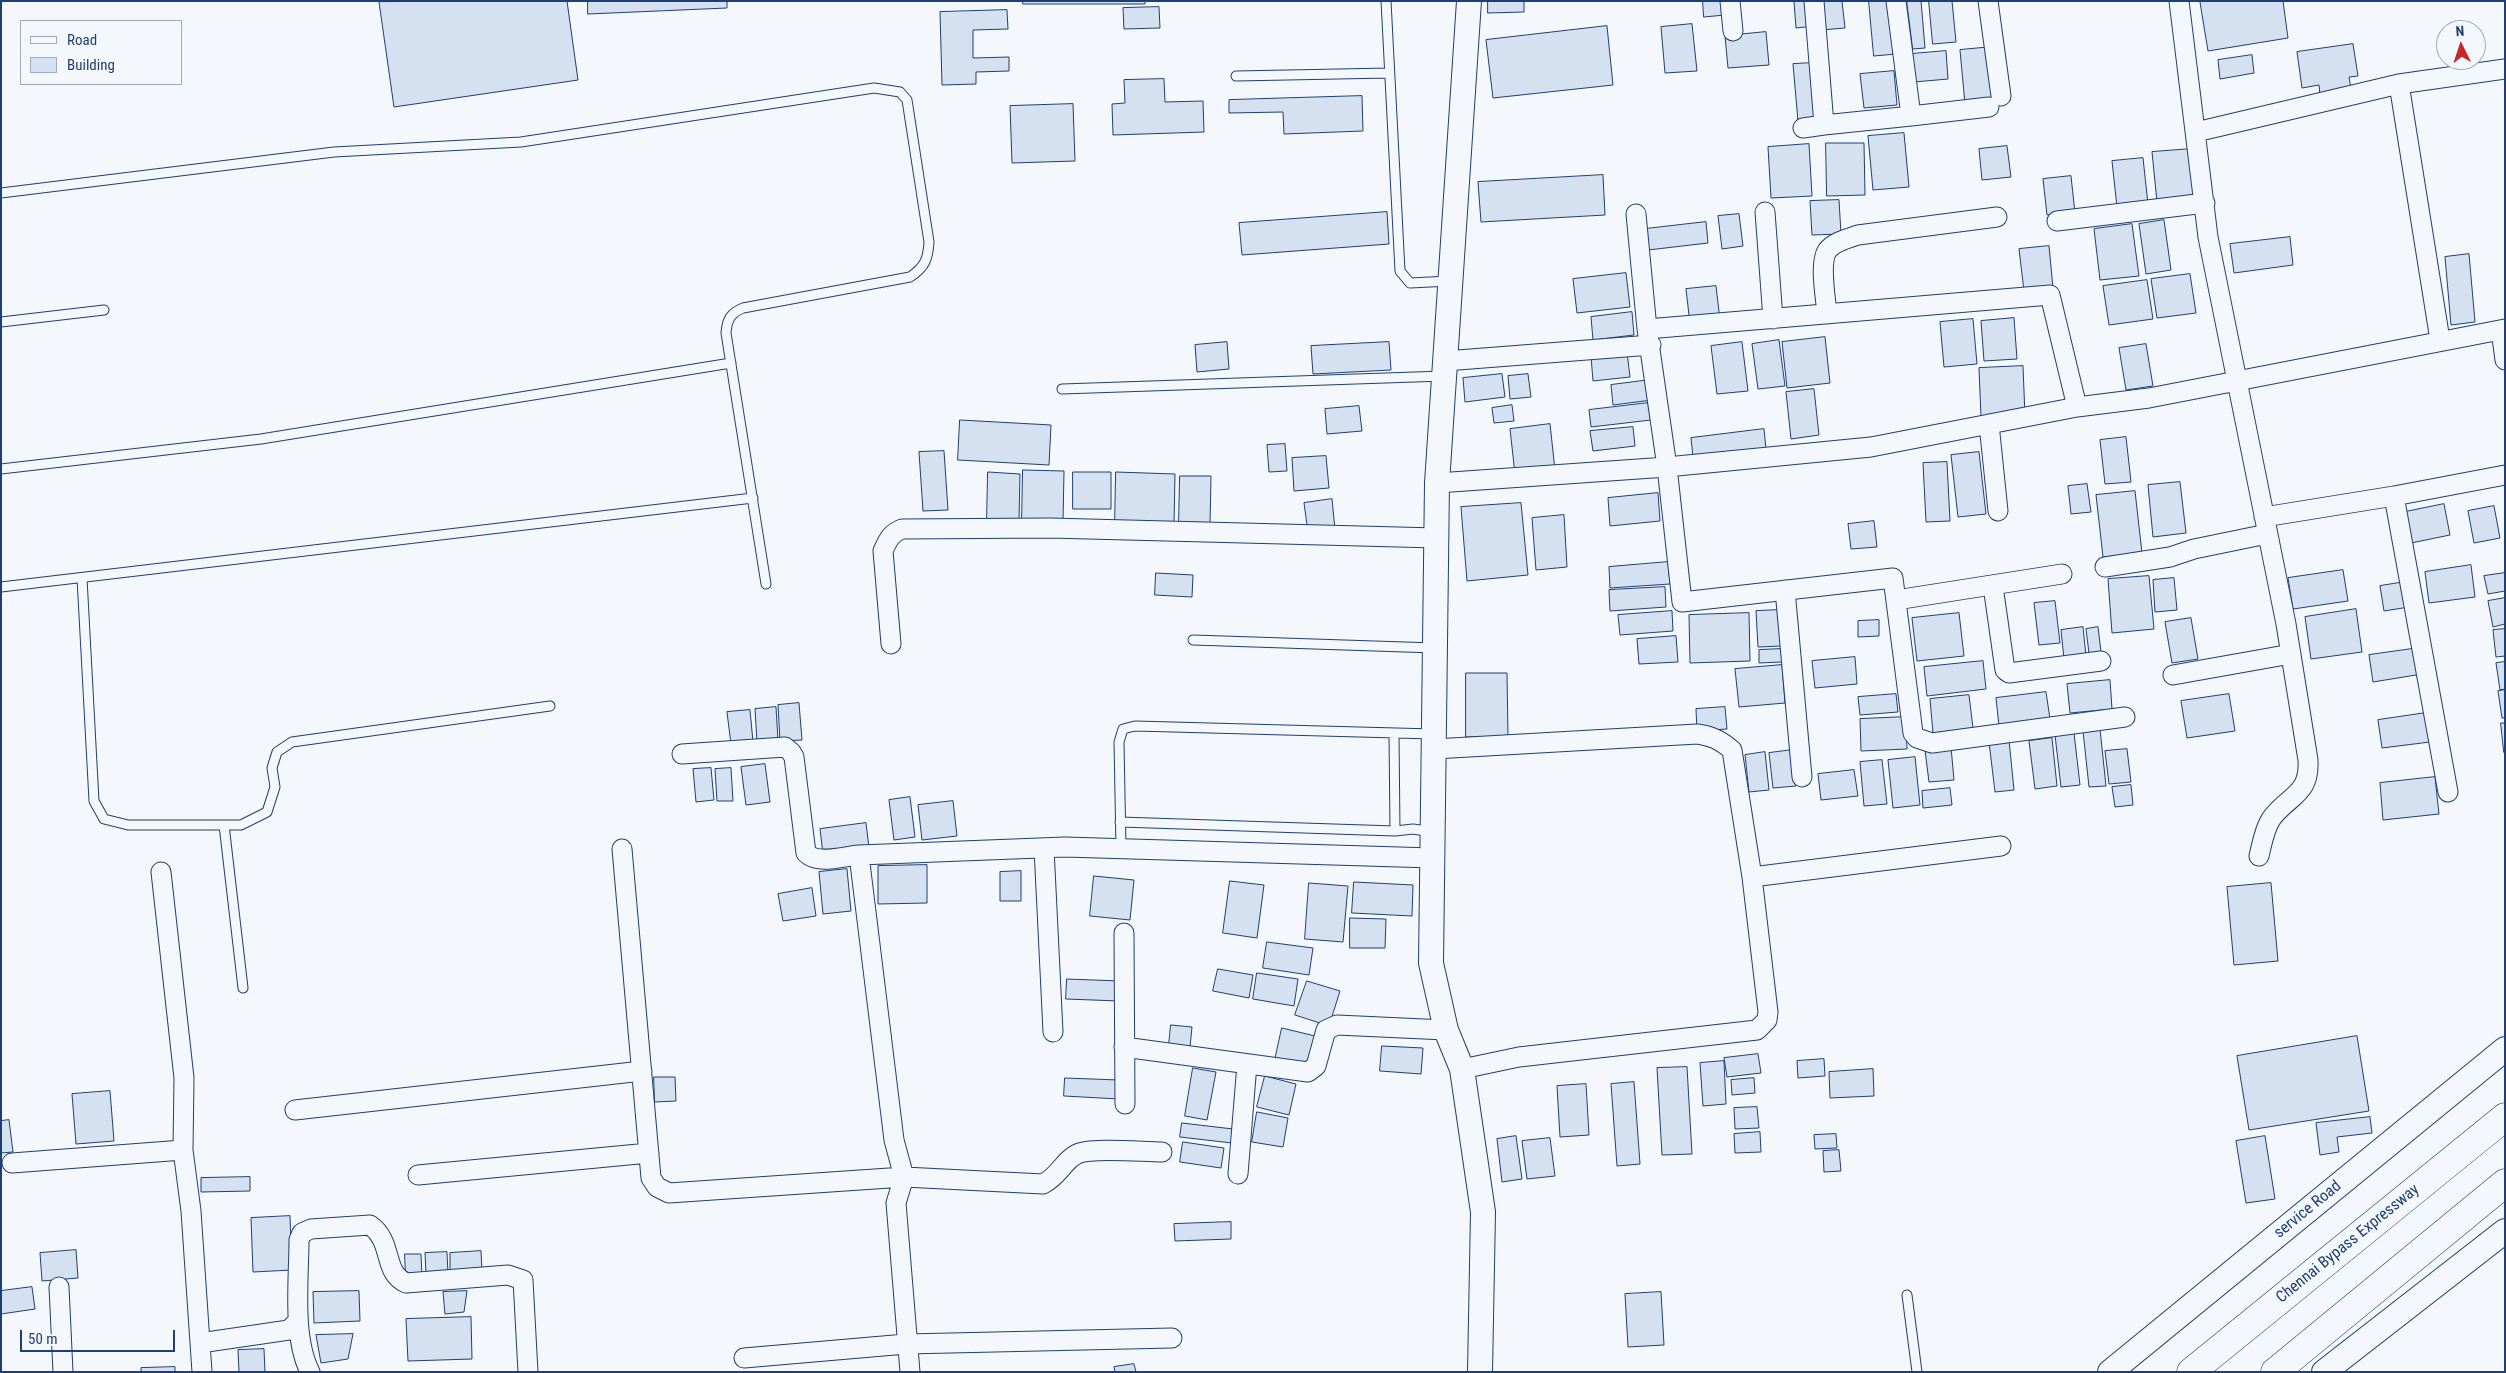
<!DOCTYPE html>
<html>
<head>
<meta charset="utf-8">
<style>
  body { margin:0 }
  #map { position:relative; width:2506px; height:1373px; overflow:hidden; background:#f4f7fb; font-family:"Roboto Condensed",sans-serif }
  canvas { display:block }
  .frame { position:absolute; inset:0; border:2px solid #1d3f73; pointer-events:none }
  .legend { position:absolute; left:20px; top:20px; width:162px; height:65px; box-sizing:border-box; background:#f4f7fb; border:1px solid #9eadc5; margin:0; padding:6px 9px; list-style:none; font-size:15px; color:#1d3f73 }
  .legend li { display:flex; align-items:center; gap:10px; height:25px }
  .legend b { width:25px; border:1px solid #9eadc5 }
  .north { position:absolute; left:2436px; top:20px; width:50px; height:50px; box-sizing:border-box; background:#f4f7fb; border:1px solid #9eadc5; border-radius:50%; rotate:356deg; font-size:14px; font-weight:700; line-height:20px; text-align:center; color:#1d3f73 }
  .north::after { content:''; display:block; margin:auto; width:18px; height:22px; background:#c62828; clip-path:polygon(50% 0,100% 100%,50% 72%,0 100%) }
  .scale { position:absolute; left:20px; top:1330px; width:155px; height:22px; box-sizing:border-box; border:2px solid #1d3f73; border-top:0; padding-left:6px; font-size:15px; line-height:18px; white-space:nowrap; color:#1d3f73; -webkit-text-stroke:4px #f4f7fb; paint-order:stroke }
</style>
</head>
<body>
<div id="map">
<canvas width="2506" height="1373"></canvas>
<div class="frame"></div>
<ul class="legend">
<li><b style="height:6px;background:#f4f7fb"></b>Road</li>
<li><b style="height:14px;background:#d5e0f0"></b>Building</li>
</ul>
<div class="north">N</div>
<div class="scale">50 m</div>
</div>
<script>
const ctx = document.querySelector('canvas').getContext('2d');
ctx.lineJoin = 'round';
function fillPath(path, color) { ctx.fillStyle = color; ctx.fill(path, 'evenodd'); }
function stroke(path, color, width, dash) { ctx.strokeStyle = color; ctx.lineWidth = width; ctx.lineCap = dash ? 'butt' : 'round'; ctx.setLineDash(dash || []); ctx.stroke(path); }
function write(font, color, halo, rows, align = 'center') {
  ctx.font = font + ' "Roboto Condensed",sans-serif'; ctx.lineWidth = 4; ctx.setLineDash([]); ctx.textBaseline = 'middle'; ctx.strokeStyle = halo; ctx.fillStyle = color; for (const [text, x, y, turn = 0] of rows) {
    ctx.save(); ctx.translate(x, y); ctx.rotate((+turn || 0) * Math.PI / 180); ctx.textAlign = isNaN(turn) ? turn : align; if (halo) ctx.strokeText(text, 0, 0); ctx.fillText(text, 0, 0); ctx.restore();
  }
}
const building = new Path2D(`
  M 567,1 L 578,80 L 394,107 L 379,2 Z
  M 588,1 L 727,1 L 727,8 L 588,14 Z
  M 1023,1 L 1145,1 L 1145,4 L 1023,4 Z
  M 1488,1 L 1524,1 L 1524,12 L 1488,13 Z
  M 1703,1 L 1724,1 L 1725,15 L 1704,17 Z
  M 1813,1 L 1815,26 L 1796,28 L 1794,2 Z
  M 1842,1 L 1845,28 L 1821,30 L 1819,2 Z
  M 1869,1 L 1891,1 L 1896,54 L 1874,56 Z
  M 1907,1 L 1921,1 L 1925,48 L 1913,49 Z
  M 1929,1 L 1952,1 L 1956,42 L 1933,44 Z
  M 2207,1 L 2283,1 L 2288,38 L 2208,51 L 2200,2 Z
  M 1159,7 L 1160,28 L 1124,29 L 1123,8 Z
  M 1007,10 L 1008,29 L 973,30 L 973,58 L 1009,57 L 1009,71 L 976,72 L 976,84 L 942,85 L 940,12 Z
  M 1692,24 L 1697,71 L 1665,73 L 1661,27 Z
  M 1607,26 L 1613,85 L 1493,98 L 1486,40 Z
  M 1766,32 L 1769,65 L 1728,68 L 1725,36 Z
  M 2353,44 L 2358,76 L 2349,77 L 2351,89 L 2320,95 L 2319,85 L 2302,88 L 2297,52 Z
  M 1992,47 L 1997,101 L 1965,104 L 1960,50 Z
  M 1946,51 L 1948,79 L 1914,82 L 1911,54 Z
  M 2252,55 L 2254,73 L 2220,79 L 2218,60 Z
  M 1812,63 L 1818,119 L 1798,121 L 1793,64 Z
  M 1894,71 L 1897,105 L 1864,108 L 1860,74 Z
  M 1164,79 L 1165,102 L 1203,101 L 1204,132 L 1113,135 L 1112,104 L 1125,103 L 1124,80 Z
  M 1362,96 L 1363,131 L 1284,134 L 1283,112 L 1229,113 L 1229,100 Z
  M 1073,104 L 1075,161 L 1012,163 L 1010,106 Z
  M 1904,133 L 1909,187 L 1873,190 L 1868,136 Z
  M 1826,143 L 1864,143 L 1865,195 L 1827,196 Z
  M 1809,144 L 1812,196 L 1771,198 L 1768,147 Z
  M 2007,146 L 2011,177 L 1982,180 L 1979,149 Z
  M 2191,149 L 2196,198 L 2157,202 L 2152,152 Z
  M 2143,158 L 2148,204 L 2117,207 L 2112,161 Z
  M 1603,175 L 1605,215 L 1481,222 L 1478,182 Z
  M 2071,176 L 2075,213 L 2047,215 L 2043,179 Z
  M 1839,200 L 1841,234 L 1812,235 L 1810,201 Z
  M 1387,212 L 1389,244 L 1242,255 L 1239,223 Z
  M 1739,214 L 1743,246 L 1722,249 L 1718,216 Z
  M 2164,220 L 2171,270 L 2146,274 L 2139,224 Z
  M 1706,222 L 1708,243 L 1648,250 L 1645,229 Z
  M 2132,224 L 2139,276 L 2100,280 L 2094,229 Z
  M 2290,237 L 2293,265 L 2234,273 L 2230,244 Z
  M 2049,246 L 2053,288 L 2024,291 L 2019,249 Z
  M 2469,254 L 2475,322 L 2451,325 L 2445,257 Z
  M 1626,273 L 1630,307 L 1577,313 L 1573,279 Z
  M 2190,274 L 2196,313 L 2157,318 L 2151,279 Z
  M 2147,280 L 2153,319 L 2109,325 L 2103,286 Z
  M 1716,286 L 1720,320 L 1690,324 L 1686,289 Z
  M 1632,312 L 1634,335 L 1593,340 L 1591,317 Z
  M 2014,318 L 2017,359 L 1984,361 L 1981,321 Z
  M 1973,319 L 1977,364 L 1944,367 L 1940,322 Z
  M 1825,337 L 1830,383 L 1787,388 L 1782,342 Z
  M 1779,340 L 1785,386 L 1758,389 L 1752,344 Z
  M 1227,342 L 1229,369 L 1197,372 L 1195,345 Z
  M 1389,342 L 1391,370 L 1313,374 L 1311,346 Z
  M 1742,342 L 1748,391 L 1717,394 L 1711,346 Z
  M 2146,344 L 2153,386 L 2126,390 L 2119,348 Z
  M 1627,352 L 1630,377 L 1593,381 L 1591,356 Z
  M 2023,366 L 2025,416 L 1981,417 L 1979,368 Z
  M 1502,374 L 1505,397 L 1465,402 L 1463,378 Z
  M 1528,374 L 1531,397 L 1510,399 L 1508,376 Z
  M 1650,380 L 1652,400 L 1613,405 L 1611,385 Z
  M 1814,389 L 1819,435 L 1791,439 L 1786,392 Z
  M 1648,403 L 1651,420 L 1591,427 L 1589,410 Z
  M 1512,405 L 1514,421 L 1494,423 L 1492,408 Z
  M 1359,406 L 1362,431 L 1327,434 L 1325,409 Z
  M 960,420 L 1051,425 L 1049,465 L 958,460 Z
  M 1550,424 L 1555,470 L 1515,474 L 1510,429 Z
  M 1633,427 L 1635,446 L 1593,451 L 1590,431 Z
  M 1764,429 L 1766,449 L 1693,457 L 1691,438 Z
  M 2126,437 L 2131,482 L 2105,484 L 2100,440 Z
  M 1285,444 L 1287,471 L 1269,472 L 1267,445 Z
  M 944,451 L 948,510 L 923,511 L 919,452 Z
  M 1979,452 L 1986,514 L 1958,517 L 1951,455 Z
  M 1326,456 L 1329,488 L 1294,491 L 1292,458 Z
  M 1947,462 L 1950,521 L 1926,522 L 1923,463 Z
  M 1023,470 L 1064,471 L 1063,521 L 1022,520 Z
  M 988,472 L 1020,474 L 1019,521 L 987,520 Z
  M 1073,472 L 1111,472 L 1111,509 L 1073,509 Z
  M 1116,472 L 1175,474 L 1174,525 L 1115,524 Z
  M 1180,476 L 1211,476 L 1210,525 L 1179,524 Z
  M 2180,482 L 2186,533 L 2153,537 L 2148,485 Z
  M 2087,484 L 2091,512 L 2071,514 L 2068,486 Z
  M 2135,491 L 2142,553 L 2103,557 L 2096,495 Z
  M 1658,493 L 1660,521 L 1610,526 L 1608,498 Z
  M 1332,499 L 1335,529 L 1308,532 L 1304,503 Z
  M 1521,503 L 1528,575 L 1467,581 L 1461,507 Z
  M 2444,504 L 2450,535 L 2411,543 L 2405,512 Z
  M 2494,506 L 2500,538 L 2474,543 L 2468,511 Z
  M 1564,515 L 1567,567 L 1536,570 L 1532,518 Z
  M 1874,521 L 1877,547 L 1851,549 L 1848,524 Z
  M 1668,562 L 1670,584 L 1610,588 L 1609,567 Z
  M 2471,565 L 2475,597 L 2429,603 L 2425,572 Z
  M 2343,570 L 2348,601 L 2293,609 L 2288,578 Z
  M 1156,573 L 1193,575 L 1192,597 L 1155,595 Z
  M 2505,573 L 2505,591 L 2488,594 L 2484,576 Z
  M 2149,576 L 2154,629 L 2112,633 L 2108,579 Z
  M 2174,578 L 2177,610 L 2155,612 L 2153,580 Z
  M 2405,582 L 2409,607 L 2384,611 L 2380,586 Z
  M 1665,587 L 1666,607 L 1610,611 L 1609,590 Z
  M 2505,598 L 2505,624 L 2493,627 L 2488,601 Z
  M 2055,601 L 2060,643 L 2039,645 L 2034,603 Z
  M 2356,609 L 2362,652 L 2311,659 L 2305,617 Z
  M 1780,610 L 1782,646 L 1758,647 L 1756,611 Z
  M 1672,611 L 1673,631 L 1620,635 L 1618,615 Z
  M 1749,613 L 1750,661 L 1690,663 L 1689,615 Z
  M 1959,613 L 1964,656 L 1917,661 L 1912,618 Z
  M 2191,618 L 2198,659 L 2172,663 L 2165,622 Z
  M 1879,620 L 1879,636 L 1858,637 L 1858,621 Z
  M 2083,627 L 2086,656 L 2064,659 L 2061,630 Z
  M 2098,627 L 2101,652 L 2089,653 L 2086,629 Z
  M 2505,629 L 2505,656 L 2496,657 L 2493,630 Z
  M 1676,636 L 1678,662 L 1639,664 L 1637,639 Z
  M 2419,648 L 2422,674 L 2373,682 L 2369,655 Z
  M 1781,649 L 1782,662 L 1759,663 L 1759,650 Z
  M 1855,657 L 1857,684 L 1815,688 L 1812,661 Z
  M 1983,661 L 1986,689 L 1927,696 L 1924,667 Z
  M 2505,662 L 2505,689 L 2500,690 L 2496,663 Z
  M 1782,665 L 1785,703 L 1739,707 L 1735,669 Z
  M 1466,673 L 1507,673 L 1508,737 L 1466,737 Z
  M 2110,680 L 2112,709 L 2070,713 L 2067,684 Z
  M 2505,690 L 2505,718 L 2502,718 L 2498,691 Z
  M 2046,692 L 2050,719 L 1999,726 L 1996,698 Z
  M 1896,694 L 1898,712 L 1860,715 L 1858,697 Z
  M 2229,694 L 2235,731 L 2187,738 L 2181,701 Z
  M 1969,695 L 1973,728 L 1933,733 L 1930,699 Z
  M 799,703 L 802,740 L 780,741 L 778,705 Z
  M 776,707 L 778,741 L 757,742 L 755,709 Z
  M 1725,707 L 1727,729 L 1697,731 L 1696,709 Z
  M 750,710 L 753,742 L 731,744 L 727,712 Z
  M 2426,713 L 2430,742 L 2382,748 L 2378,720 Z
  M 1906,717 L 1907,749 L 1861,751 L 1860,719 Z
  M 2501,723 L 2505,723 L 2505,751 L 2504,752 Z
  M 2100,729 L 2106,786 L 2089,787 L 2083,731 Z
  M 2074,733 L 2080,785 L 2061,787 L 2055,735 Z
  M 2052,738 L 2057,786 L 2035,789 L 2029,741 Z
  M 2009,740 L 2014,790 L 1995,792 L 1989,742 Z
  M 1951,747 L 1954,780 L 1929,782 L 1925,750 Z
  M 2127,749 L 2131,782 L 2109,784 L 2105,751 Z
  M 1792,750 L 1796,786 L 1773,788 L 1769,753 Z
  M 1765,752 L 1769,790 L 1749,792 L 1745,755 Z
  M 1915,757 L 1920,805 L 1893,808 L 1888,760 Z
  M 1882,760 L 1887,804 L 1864,806 L 1860,762 Z
  M 765,764 L 770,802 L 746,805 L 741,767 Z
  M 711,768 L 714,800 L 696,802 L 693,769 Z
  M 731,768 L 733,801 L 717,801 L 715,769 Z
  M 1854,770 L 1858,796 L 1821,800 L 1818,774 Z
  M 2435,777 L 2439,814 L 2383,820 L 2380,783 Z
  M 2131,785 L 2133,805 L 2115,807 L 2112,787 Z
  M 1950,788 L 1952,805 L 1923,808 L 1922,791 Z
  M 910,797 L 915,837 L 894,840 L 889,800 Z
  M 953,801 L 957,836 L 922,840 L 918,805 Z
  M 866,823 L 869,848 L 823,854 L 820,829 Z
  M 927,865 L 927,903 L 878,904 L 878,866 Z
  M 847,869 L 851,911 L 823,914 L 819,872 Z
  M 1021,871 L 1021,901 L 1000,901 L 1000,872 Z
  M 1094,876 L 1134,880 L 1130,920 L 1090,916 Z
  M 1230,881 L 1264,885 L 1257,938 L 1223,933 Z
  M 1354,882 L 1413,885 L 1412,916 L 1352,913 Z
  M 1309,883 L 1348,886 L 1343,942 L 1305,939 Z
  M 2271,883 L 2278,961 L 2234,965 L 2227,887 Z
  M 812,888 L 816,916 L 783,921 L 778,894 Z
  M 1350,918 L 1386,919 L 1385,948 L 1350,948 Z
  M 1267,942 L 1313,948 L 1309,975 L 1263,968 Z
  M 1218,969 L 1253,975 L 1249,998 L 1213,991 Z
  M 1257,973 L 1298,979 L 1294,1006 L 1253,999 Z
  M 1067,979 L 1120,981 L 1119,1001 L 1066,999 Z
  M 1307,981 L 1340,991 L 1329,1026 L 1295,1015 Z
  M 1171,1025 L 1192,1027 L 1190,1047 L 1169,1045 Z
  M 1282,1028 L 1315,1036 L 1308,1068 L 1275,1060 Z
  M 2357,1036 L 2369,1111 L 2249,1130 L 2237,1056 Z
  M 1382,1046 L 1423,1048 L 1421,1074 L 1380,1071 Z
  M 1758,1054 L 1761,1073 L 1727,1077 L 1724,1058 Z
  M 1824,1059 L 1825,1076 L 1798,1078 L 1797,1061 Z
  M 1724,1061 L 1726,1104 L 1703,1106 L 1700,1063 Z
  M 1687,1067 L 1692,1154 L 1662,1155 L 1657,1068 Z
  M 1193,1068 L 1216,1072 L 1207,1120 L 1185,1116 Z
  M 1873,1069 L 1874,1096 L 1830,1098 L 1829,1072 Z
  M 1265,1076 L 1296,1084 L 1289,1115 L 1257,1107 Z
  M 654,1077 L 675,1077 L 676,1101 L 655,1102 Z
  M 1065,1078 L 1119,1080 L 1119,1099 L 1064,1096 Z
  M 1754,1078 L 1755,1093 L 1732,1095 L 1731,1080 Z
  M 1634,1082 L 1640,1164 L 1617,1166 L 1611,1084 Z
  M 1586,1084 L 1589,1135 L 1560,1137 L 1557,1086 Z
  M 110,1091 L 114,1141 L 76,1144 L 72,1094 Z
  M 1757,1107 L 1759,1128 L 1735,1129 L 1734,1108 Z
  M 1257,1112 L 1288,1118 L 1283,1147 L 1252,1142 Z
  M 2370,1117 L 2372,1133 L 2337,1137 L 2339,1152 L 2320,1155 L 2316,1123 Z
  M 9,1120 L 13,1152 L 1,1153 L 1,1121 Z
  M 1182,1123 L 1233,1129 L 1232,1143 L 1180,1137 Z
  M 1760,1132 L 1761,1152 L 1735,1153 L 1734,1134 Z
  M 1836,1134 L 1837,1148 L 1815,1149 L 1814,1135 Z
  M 1516,1136 L 1522,1179 L 1502,1182 L 1497,1139 Z
  M 2265,1136 L 2275,1199 L 2246,1203 L 2236,1141 Z
  M 1550,1138 L 1555,1176 L 1527,1179 L 1522,1141 Z
  M 1183,1142 L 1224,1148 L 1221,1168 L 1180,1162 Z
  M 1839,1150 L 1841,1171 L 1824,1172 L 1823,1151 Z
  M 250,1177 L 250,1191 L 201,1192 L 201,1178 Z
  M 290,1216 L 292,1270 L 253,1272 L 251,1218 Z
  M 1231,1222 L 1231,1239 L 1175,1241 L 1174,1224 Z
  M 76,1250 L 78,1278 L 42,1281 L 40,1253 Z
  M 481,1251 L 482,1272 L 450,1273 L 450,1253 Z
  M 447,1252 L 448,1274 L 426,1274 L 425,1253 Z
  M 405,1254 L 421,1254 L 422,1277 L 406,1278 Z
  M 32,1287 L 35,1309 L 1,1314 L 1,1291 Z
  M 359,1291 L 360,1321 L 314,1323 L 313,1292 Z
  M 467,1291 L 464,1312 L 445,1314 L 443,1292 Z
  M 1661,1292 L 1664,1345 L 1628,1347 L 1625,1294 Z
  M 471,1317 L 472,1359 L 408,1361 L 406,1319 Z
  M 353,1334 L 348,1359 L 321,1363 L 316,1335 Z
  M 264,1349 L 265,1372 L 239,1372 L 238,1350 Z
  M 1134,1364 L 1136,1372 L 1115,1372 L 1114,1367 Z
  M 175,1367 L 175,1372 L 141,1372 L 141,1368 Z`);
fillPath(building, '#d5e0f0');
stroke(building, '#1d3f73', 1);
const service = new Path2D(`
  M 1386,1 L 1400,271 L 1410,283 L 1450,281
  M 1236,76 L 1389,73
  M 1,193 L 334,152 L 521,142 L 874,88 L 900,92 L 907,100 L 929,242 C 928,259 925,267 910,277 L 743,308 C 731,313 727,319 726,333 L 766,584
  M 1,322 L 104,310
  M 1062,389 L 1444,376
  M 1,469 L 261,439 L 731,363
  M 82,578 L 94,801 L 104,819 L 128,825 L 241,825 L 267,812 L 275,787 L 272,768 L 277,752 L 292,742 L 550,706
  M 1,587 L 753,498
  M 1193,640 L 1435,648
  M 1394,734 L 1395,831
  M 1120,822 L 1395,831 L 1413,829 L 1432,832
  M 224,825 L 243,988
  M 1121,848 L 1119,742 L 1123,729 L 1135,726 L 1434,734
  M 1907,1295 L 1917,1372`);
const minor = new Path2D(`
  M 1730,1 L 1733,31
  M 1988,1 L 2001,96
  M 2179,1 L 2208,237 L 2286,624 L 2308,760 C 2310,796 2288,795 2271,819 C 2264,830 2262,844 2259,856
  M 2399,84 L 2440,340
  M 1911,116 L 1989,107
  M 1824,125 L 1911,116 L 1896,1
  M 1803,128 L 1824,125 L 1814,1
  M 2196,132 L 2399,84 L 2505,69
  M 1765,212 L 1773,319
  M 1636,214 L 1647,329
  M 2057,221 L 2205,203
  M 1827,314 C 1826,299 1819,264 1827,251 C 1833,242 1849,238 1858,235 L 1997,217
  M 2501,330 L 2505,360
  M 1445,361 L 1651,345
  M 2077,407 L 2050,295 L 1647,329 L 1667,467 L 1682,602 L 1893,578 L 1913,733 L 1917,738 L 1932,743 L 2125,717
  M 1989,424 L 1998,511
  M 1437,483 L 1667,467 L 1871,447 L 2077,407 L 2149,398 L 2505,329
  M 2394,496 L 2448,792
  M 2264,517 L 2394,496 L 2505,475
  M 2105,567 L 2170,557 L 2194,549 L 2267,534
  M 1993,586 L 2005,670 L 2009,673 L 2101,661
  M 1785,590 L 1802,777
  M 1896,600 L 2062,574
  M 891,644 L 883,551 C 888,540 891,533 902,529 L 1050,528 L 1437,538
  M 2173,675 L 2291,654
  M 1434,749 L 1697,734 C 1712,736 1720,740 1732,750 L 1752,877 L 1768,1012 L 1767,1020 L 1757,1030 L 1519,1057 L 1462,1069
  M 682,754 L 785,747 L 791,752 L 794,757 L 806,853 C 817,865 844,856 859,855
  M 1044,848 L 1053,1032
  M 622,849 L 651,1178 L 657,1187 L 669,1193 L 904,1177 L 1043,1184 C 1060,1175 1063,1161 1077,1154 C 1091,1147 1143,1152 1162,1152
  M 161,872 L 184,1078 L 183,1150 L 191,1211 L 202,1372
  M 1752,877 L 2001,846
  M 1124,933 L 1125,1104
  M 1124,1047 L 1308,1072 L 1316,1066 L 1326,1030 L 1337,1025 L 1446,1030
  M 295,1110 L 642,1071
  M 12,1163 L 183,1150
  M 1238,1174 L 1247,1064
  M 418,1175 L 649,1153
  M 59,1287 L 63,1372
  M 200,1343 L 289,1330 L 298,1321
  M 744,1358 L 906,1344 L 1172,1338
  M 310,1372 C 292,1337 299,1279 299,1240 L 302,1233 L 311,1229 L 370,1225 C 394,1242 382,1272 406,1283 L 508,1275 L 523,1280 L 528,1372
  M 910,1372 L 896,1203 L 904,1177 L 894,1140 L 859,855 L 1065,847 L 1433,858`);
const tertiary = new Path2D(`
  M 1469,1 L 1437,483 L 1431,963 L 1446,1030 L 1462,1069 L 1483,1212 L 1480,1372
  M 2110,1372 L 2505,1049
  M 2324,1372 L 2505,1231`);
const trunk = new Path2D(`
  M 2191,1372 L 2505,1117
  M 2275,1372 L 2505,1183`);
stroke(service, '#1d3f73', 11);
stroke(minor, '#1d3f73', 21);
stroke(tertiary, '#1d3f73', 26);
stroke(trunk, '#1d3f73', 29);
stroke(service, '#f4f7fb', 9);
stroke(minor, '#f4f7fb', 19);
stroke(tertiary, '#f4f7fb', 24);
stroke(trunk, '#f4f7fb', 28);
write('16px', '#1d3f73', '#f4f7fb', [
  ["service Road",2308,1210,-39],
  ["Chennai Bypass Expressway",2348,1244,-39]
]);
</script>
</body>
</html>
